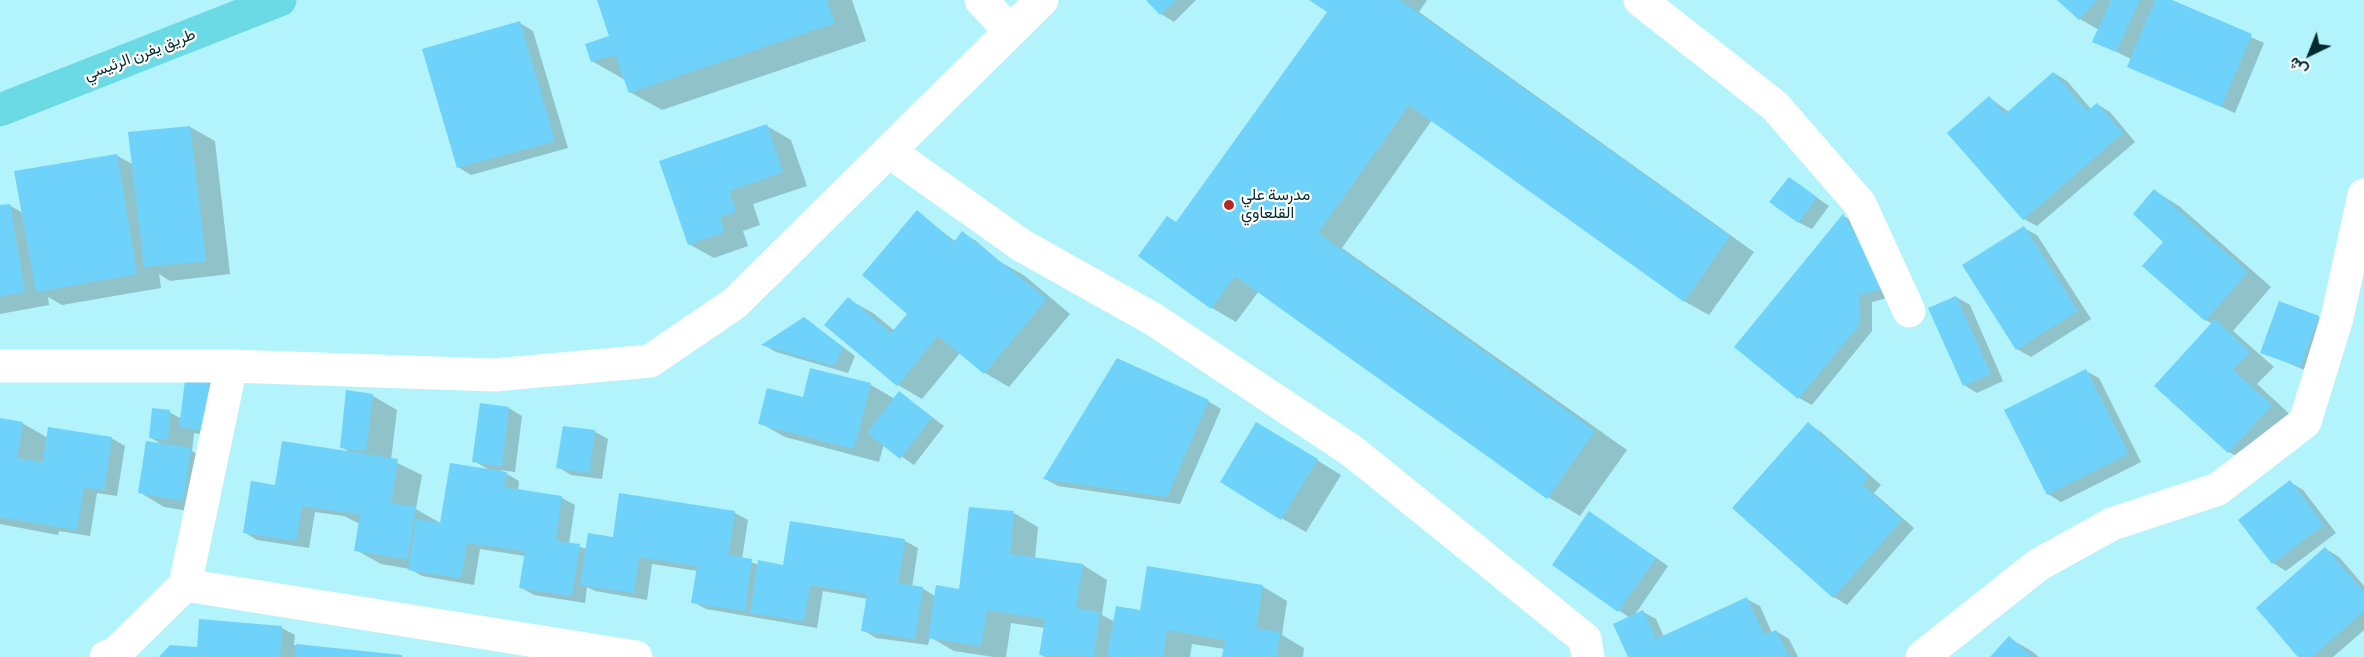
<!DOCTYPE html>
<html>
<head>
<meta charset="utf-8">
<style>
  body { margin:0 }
  #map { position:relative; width:2364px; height:657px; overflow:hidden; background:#b3f3fc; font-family:Manrope,Vazirmatn,sans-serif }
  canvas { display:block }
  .north { position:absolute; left:2280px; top:24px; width:60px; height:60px; -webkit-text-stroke:4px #fff; paint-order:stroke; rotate:223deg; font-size:16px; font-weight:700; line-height:24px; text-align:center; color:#022b30 }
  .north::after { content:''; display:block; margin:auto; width:21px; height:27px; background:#022b30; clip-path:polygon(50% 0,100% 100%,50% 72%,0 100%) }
</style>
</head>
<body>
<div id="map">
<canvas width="2364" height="657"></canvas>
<div class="north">ش</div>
</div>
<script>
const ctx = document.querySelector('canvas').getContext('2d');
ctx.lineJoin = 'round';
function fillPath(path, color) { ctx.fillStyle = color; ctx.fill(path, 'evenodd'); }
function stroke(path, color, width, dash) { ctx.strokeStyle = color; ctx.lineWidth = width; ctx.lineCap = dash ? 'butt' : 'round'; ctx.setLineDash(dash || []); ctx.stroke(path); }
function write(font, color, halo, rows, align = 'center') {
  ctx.font = font + ' Manrope,Vazirmatn,sans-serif'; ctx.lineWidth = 4.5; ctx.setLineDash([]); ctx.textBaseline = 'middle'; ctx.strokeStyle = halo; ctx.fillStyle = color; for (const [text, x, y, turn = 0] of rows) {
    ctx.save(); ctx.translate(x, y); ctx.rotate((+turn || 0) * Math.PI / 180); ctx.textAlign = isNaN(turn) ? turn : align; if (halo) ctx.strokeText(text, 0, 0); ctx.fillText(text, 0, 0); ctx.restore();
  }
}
fillPath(new Path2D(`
  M 598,0 L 852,0 L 866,41 L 662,110 L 630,92 L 625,80 L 592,61 L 611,37 Z
  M 1148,0 L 1196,0 L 1174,22 L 1161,14 Z
  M 1312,0 L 1427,0 L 1419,12 L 1754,252 L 1709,315 L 1684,301 L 1432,120 L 1342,248 L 1627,450 L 1580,516 L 1548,497 L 1259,291 L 1236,322 L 1212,308 L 1177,223 L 1328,12 Z
  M 2059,0 L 2168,0 L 2264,43 L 2235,113 L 2129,66 L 2131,59 L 2094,41 L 2099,30 L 2080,19 Z
  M 520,23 L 533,31 L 568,148 L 471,175 L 458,167 Z
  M 2054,73 L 2067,81 L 2091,109 L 2097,104 L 2110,112 L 2135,142 L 2037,226 L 2024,219 L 1990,98 L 2009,112 Z
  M 767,126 L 791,140 L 807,186 L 753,204 L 760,225 L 743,231 L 748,246 L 714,258 L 689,244 Z
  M 190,127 L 215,141 L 230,274 L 170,281 L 159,274 L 161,288 L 62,305 L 48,297 L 49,305 L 0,314 L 0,207 L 9,205 L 23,213 L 116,155 L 134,165 Z
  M 1790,179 L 1829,206 L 1812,229 L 1798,222 Z
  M 2155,191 L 2179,206 L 2271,287 L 2233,331 L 2274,367 L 2257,384 L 2296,420 L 2254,466 L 2229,452 L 2156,386 L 2212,324 L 2206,320 L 2165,242 Z
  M 917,212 L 956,242 L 963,233 L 976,241 L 999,261 L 1025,276 L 1070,314 L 1009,387 L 985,373 L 960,353 L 922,399 L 898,385 L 848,299 L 873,313 L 895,331 L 910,314 Z
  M 1843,216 L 1856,223 L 1899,295 L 1872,302 L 1872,331 L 1812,405 L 1799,398 Z
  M 2024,228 L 2037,235 L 2091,319 L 2031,357 L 2017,349 L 1964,266 Z
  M 1956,297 L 1970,305 L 2003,381 L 1977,393 L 1964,385 Z
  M 2318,317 L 2331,325 L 2314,374 L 2262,352 Z
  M 804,318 L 855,356 L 848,373 L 776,352 L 764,345 Z
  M 2086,371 L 2099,378 L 2141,462 L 2061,502 L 2048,494 Z
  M 188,375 L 223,385 L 216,436 L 194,433 L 192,451 L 215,464 L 207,514 L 164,507 L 139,492 L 165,446 L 151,438 L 169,412 L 182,419 Z
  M 871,385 L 895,399 L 900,393 L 944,426 L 914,465 L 884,444 L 879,462 L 785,437 L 760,423 L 804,399 Z
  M 373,396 L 397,410 L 391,460 L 422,475 L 416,509 L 442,524 L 491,471 L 474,461 L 509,408 L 522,416 L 515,472 L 500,470 L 519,481 L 518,491 L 562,498 L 575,505 L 569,544 L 587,549 L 614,538 L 620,495 L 735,513 L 748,520 L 742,559 L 759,565 L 784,567 L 791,522 L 905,541 L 918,548 L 912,587 L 922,588 L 935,596 L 961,590 L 1014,513 L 1038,527 L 1035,559 L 1083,565 L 1107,580 L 1102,615 L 1115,622 L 1141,612 L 1262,586 L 1287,601 L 1282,635 L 1304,648 L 1303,657 L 1223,657 L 1225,649 L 1192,644 L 1190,657 L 1045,657 L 1041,655 L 1045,628 L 1011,623 L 1006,657 L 994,657 L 954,651 L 930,637 L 928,645 L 876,638 L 863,630 L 868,599 L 823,591 L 817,628 L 706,609 L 693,602 L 698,571 L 652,564 L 647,600 L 595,591 L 587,587 L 585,603 L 534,595 L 520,587 L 525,556 L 480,549 L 474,585 L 422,576 L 410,569 L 381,564 L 356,550 L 360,524 L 344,516 L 315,512 L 309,548 L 257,540 L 244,532 L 276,486 L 352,454 L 342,447 Z
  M 1208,401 L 1221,409 L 1180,504 L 1058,486 L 1045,479 Z
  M 0,420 L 22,423 L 48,438 L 111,438 L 125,446 L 117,496 L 97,493 L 90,536 L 59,531 L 58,535 L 0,524 Z
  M 1808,424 L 1821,432 L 1881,485 L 1874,493 L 1914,528 L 1847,605 L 1834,597 Z
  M 564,427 L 595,432 L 608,439 L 602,479 L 571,475 L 558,467 Z
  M 1281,438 L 1341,475 L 1306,532 L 1281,518 Z
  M 2290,482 L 2303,490 L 2336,533 L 2286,571 L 2273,563 Z
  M 1603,521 L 1668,566 L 1634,616 L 1643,612 L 1656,619 L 1664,637 L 1747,599 L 1760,606 L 1772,633 L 1776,631 L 1789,639 L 1798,657 L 1630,657 L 1630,618 L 1554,565 Z
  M 2326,549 L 2339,557 L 2364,586 L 2364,630 L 2333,657 L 2300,657 Z
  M 200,621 L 282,628 L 295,635 L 294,645 L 403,657 L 161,657 L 198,648 Z
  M 2009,638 L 2033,652 L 2039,657 L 1992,657 Z`), '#0003');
fillPath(new Path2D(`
  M 597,0 L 827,0 L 835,23 L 629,93 L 615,55 L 591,62 L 585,44 L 609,36 Z
  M 1146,0 L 1176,0 L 1160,15 Z
  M 1309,0 L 1400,0 L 1730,236 L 1684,302 L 1409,105 L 1318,233 L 1595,431 L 1547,499 L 1235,276 L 1211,309 L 1138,256 L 1167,216 L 1176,222 L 1327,12 Z
  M 2057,0 L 2097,0 L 2079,20 Z
  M 2111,0 L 2140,0 L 2116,52 L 2092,42 Z
  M 2155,0 L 2172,0 L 2252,34 L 2221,107 L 2127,67 Z
  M 520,21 L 555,141 L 457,168 L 422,49 Z
  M 2053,72 L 2087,111 L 2097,103 L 2123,133 L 2023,220 L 1947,133 L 1989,96 L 2005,114 Z
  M 767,124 L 783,172 L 729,191 L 736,211 L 720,217 L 724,232 L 688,245 L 659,161 Z
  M 190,126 L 206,261 L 144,267 L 128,132 Z
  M 117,154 L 137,274 L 36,292 L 14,171 Z
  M 1789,177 L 1817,197 L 1798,223 L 1769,202 Z
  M 2154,189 L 2248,272 L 2205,321 L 2142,266 L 2163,242 L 2133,214 Z
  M 10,204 L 25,292 L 0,296 L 0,205 Z
  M 917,210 L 954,242 L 962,231 L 1047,299 L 984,374 L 938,336 L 897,386 L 824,325 L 848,297 L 891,333 L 907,314 L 862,275 Z
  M 1843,214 L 1887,288 L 1859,295 L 1860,324 L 1798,399 L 1734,347 Z
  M 2024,226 L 2078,311 L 2016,350 L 1962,265 Z
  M 1956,296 L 1991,374 L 1963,386 L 1928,308 Z
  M 2279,301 L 2319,316 L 2300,367 L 2260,353 Z
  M 804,317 L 843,347 L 835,366 L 761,345 Z
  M 2215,319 L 2250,352 L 2233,370 L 2272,405 L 2228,453 L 2154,386 Z
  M 1117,358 L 1209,400 L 1167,497 L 1043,479 Z
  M 810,368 L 871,383 L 854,449 L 758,424 L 767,388 L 803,397 Z
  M 2086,369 L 2129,454 L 2047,495 L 2004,410 Z
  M 186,373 L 210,376 L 203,430 L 179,427 Z
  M 346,390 L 373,394 L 366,451 L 340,448 Z
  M 899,391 L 932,417 L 900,459 L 867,433 Z
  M 480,403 L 509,407 L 502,466 L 472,462 Z
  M 152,408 L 170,410 L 168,440 L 149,438 Z
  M 0,418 L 23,422 L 17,458 L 43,462 L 48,427 L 112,437 L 104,490 L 84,487 L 77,530 L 0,517 Z
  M 1256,422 L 1318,459 L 1281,520 L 1220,482 Z
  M 1808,422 L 1869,477 L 1862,484 L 1902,520 L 1833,598 L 1732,508 Z
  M 563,426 L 595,430 L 589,473 L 556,468 Z
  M 146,441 L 191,448 L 183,501 L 138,493 Z
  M 282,441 L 398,459 L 391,503 L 416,507 L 407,559 L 354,551 L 360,514 L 302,506 L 296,541 L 243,533 L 251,481 L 275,485 Z
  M 450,463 L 507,472 L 504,487 L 562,496 L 556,541 L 580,544 L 572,596 L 519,588 L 525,551 L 495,547 L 467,543 L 461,578 L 408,570 L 416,519 L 440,523 Z
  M 2290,480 L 2324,525 L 2272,564 L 2238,520 Z
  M 619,493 L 735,511 L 728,555 L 752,559 L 745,611 L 691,603 L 697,566 L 639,557 L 634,593 L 580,585 L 588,533 L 613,537 Z
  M 969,507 L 1014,511 L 1010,554 L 1083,564 L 1076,608 L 1100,612 L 1094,657 L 1039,655 L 1045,619 L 987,610 L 981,646 L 928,638 L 936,585 L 959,589 Z
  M 1589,511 L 1656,558 L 1618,612 L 1552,565 Z
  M 790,521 L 905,539 L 898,583 L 923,587 L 915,639 L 861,631 L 867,594 L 810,585 L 804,621 L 750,613 L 758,560 L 783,565 Z
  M 2325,547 L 2364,592 L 2364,611 L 2312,657 L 2298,657 L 2256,608 Z
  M 1147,566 L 1263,585 L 1256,628 L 1280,632 L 1277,657 L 1222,657 L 1225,640 L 1167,630 L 1163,657 L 1107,657 L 1116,606 L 1140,610 Z
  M 1747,597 L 1764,635 L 1776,630 L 1789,657 L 1628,657 L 1613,624 L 1643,610 L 1656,639 Z
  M 199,619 L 282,626 L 280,657 L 159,657 L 170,645 L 197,647 Z
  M 2009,636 L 2032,657 L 1990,657 Z
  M 296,644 L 402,655 L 402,657 L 295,657 Z`), '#6fd2fa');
stroke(new Path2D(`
  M 981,0 L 1009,30
  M 1640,0 L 1775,106 L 1860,204 L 1909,311
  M 890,152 L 1021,245 L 1153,319 L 1352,451 L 1585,639 L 1588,657
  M 0,366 L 231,366
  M 185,585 L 636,657
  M 106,657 L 115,654 L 185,585 L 231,366 L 494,375 L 650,361 L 735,303 L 1042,0
  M 1922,657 L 2038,565 L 2112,524 L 2218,489 L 2305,422 L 2337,318 L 2364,195`), '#fff', 33);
stroke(new Path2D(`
  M 0,110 L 280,0`), '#6bdae5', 33);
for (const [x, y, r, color] of [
  [1229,205,6,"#b72824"]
]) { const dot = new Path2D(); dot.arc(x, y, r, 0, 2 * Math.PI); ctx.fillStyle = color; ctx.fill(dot); stroke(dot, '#fff', 2); }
write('16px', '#022b30', '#fff', [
  ["طريق يفرن الرئيسي",140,55,-21]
]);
write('16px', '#022b30', '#fff', [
  ["مدرسة علي",1241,196],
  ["القلعاوي",1241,214]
], 'left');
</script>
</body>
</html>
